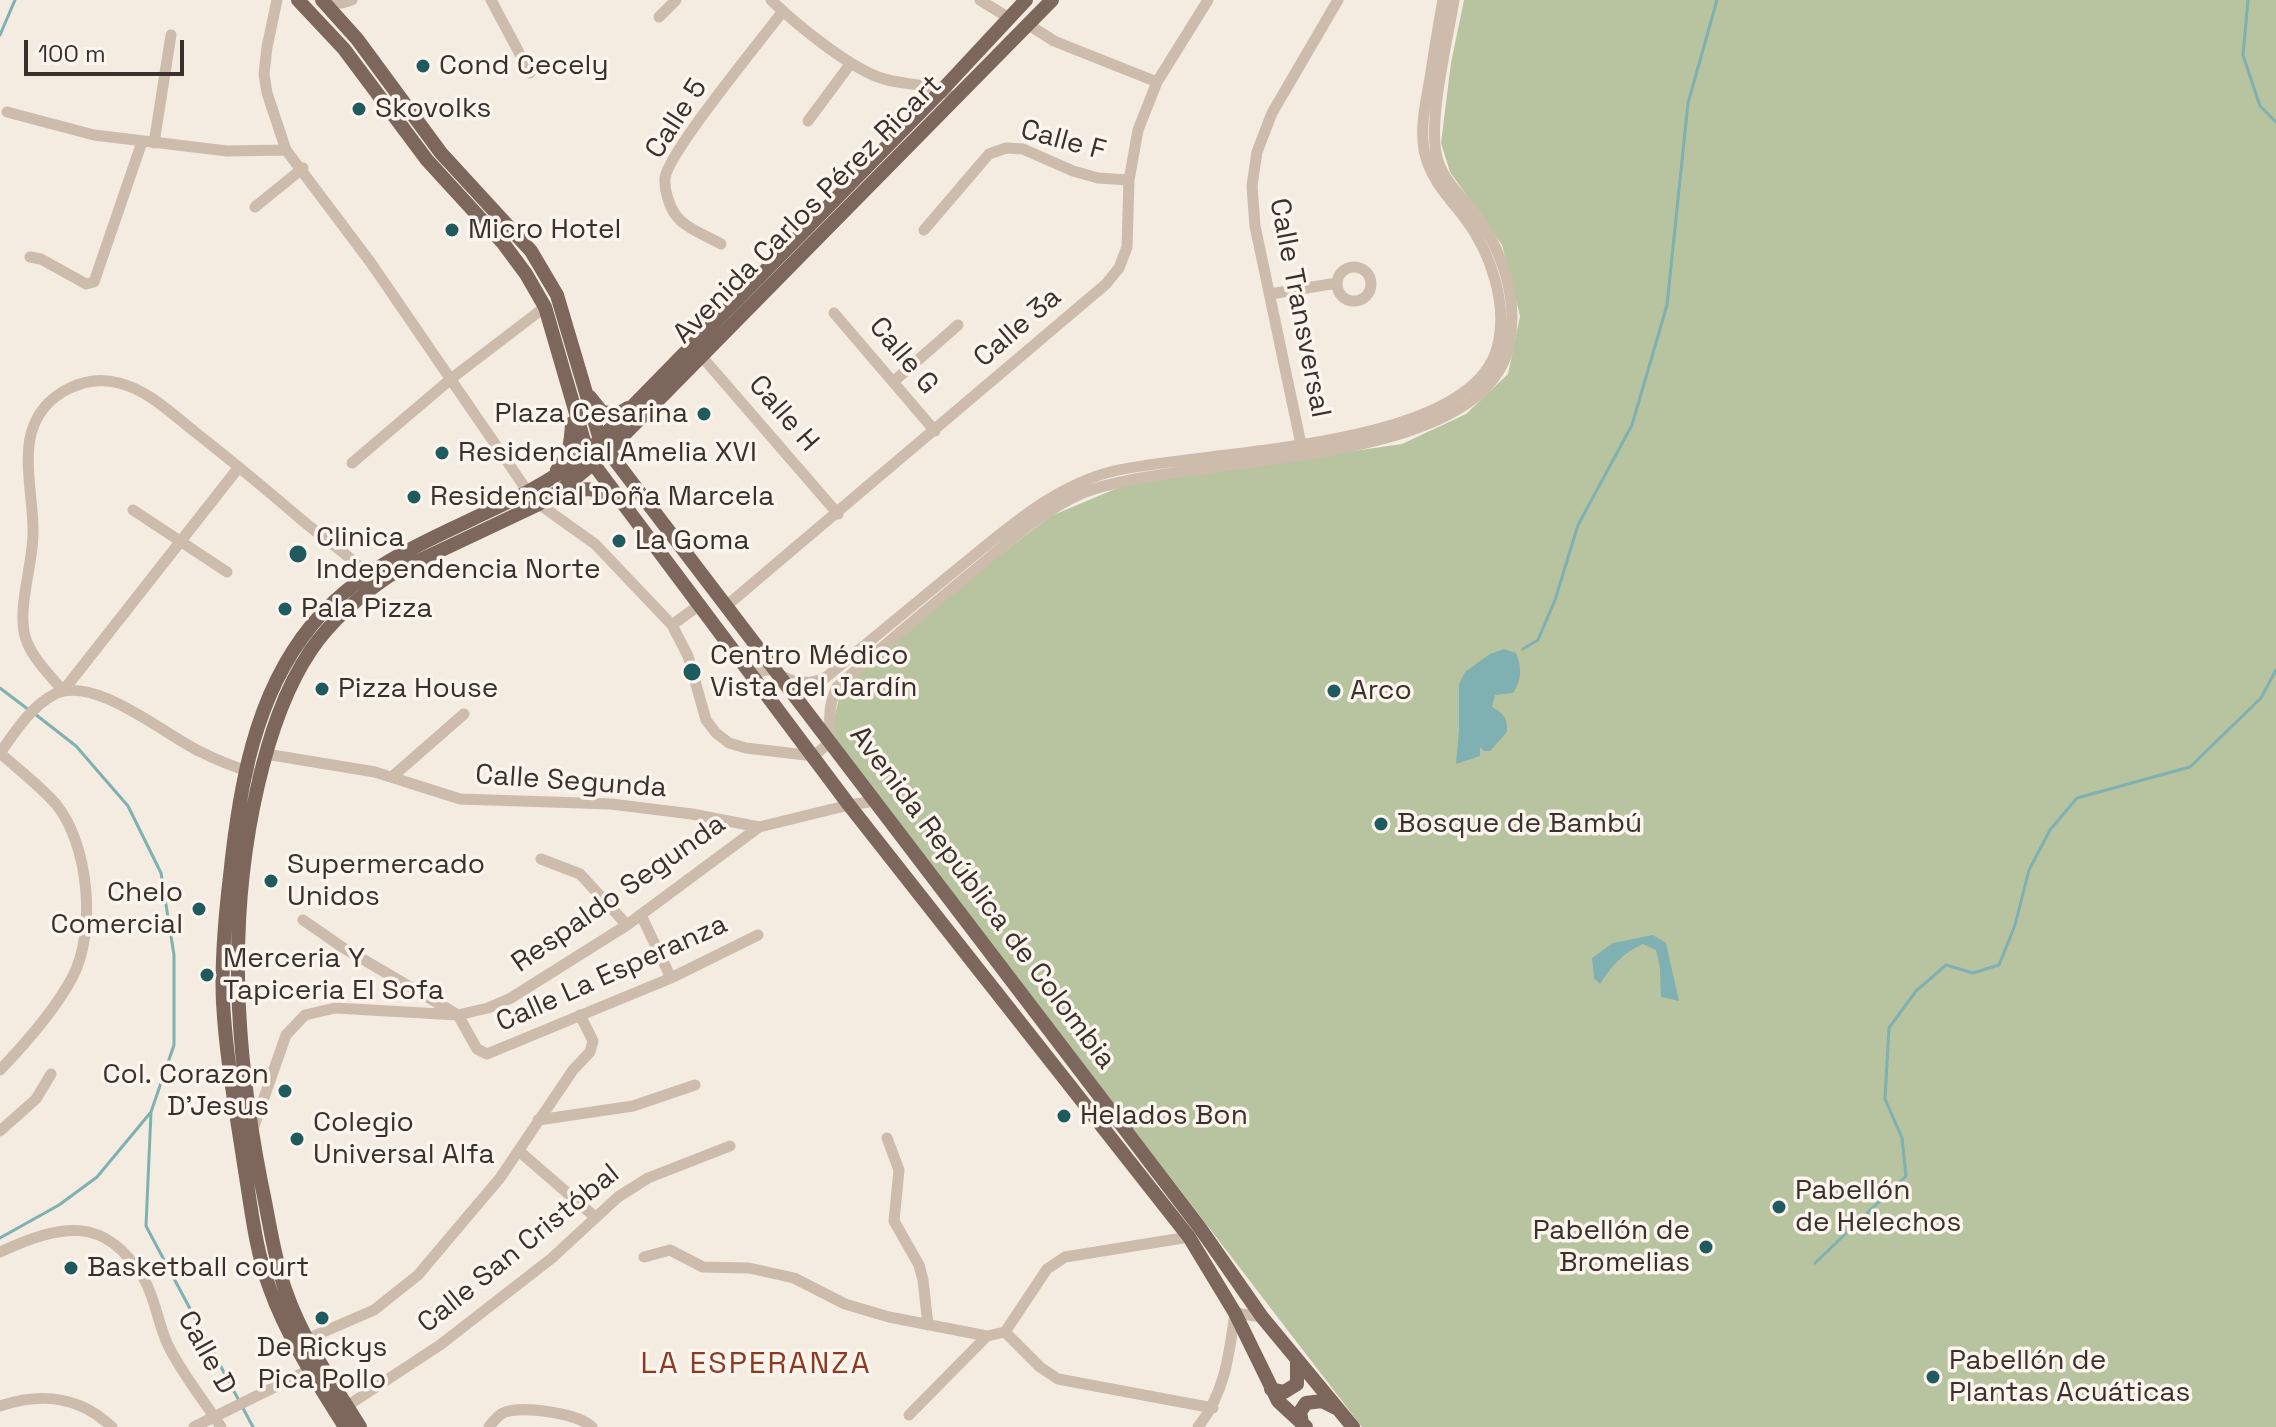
<!DOCTYPE html>
<html>
<head>
<meta charset="utf-8">
<style>
  body { margin:0 }
  #map { position:relative; width:2276px; height:1427px; overflow:hidden; background:#f4ebe1; font-family:"Space Grotesk",sans-serif }
  canvas { display:block }
  .scale { position:absolute; left:24px; top:40px; width:160px; height:36px; box-sizing:border-box; border:4px solid #3b302b; border-top:0; padding-left:10px; font-size:24px; line-height:28px; white-space:nowrap; color:#3b302b; -webkit-text-stroke:6px #fbf5ee; paint-order:stroke }
</style>
</head>
<body>
<div id="map">
<canvas width="2276" height="1427"></canvas>
<div class="scale">100 m</div>
</div>
<script>
const ctx = document.querySelector('canvas').getContext('2d');
ctx.lineJoin = 'round';
function fillPath(path, color) { ctx.fillStyle = color; ctx.fill(path, 'evenodd'); }
function stroke(path, color, width, dash) { ctx.strokeStyle = color; ctx.lineWidth = width; ctx.lineCap = dash ? 'butt' : 'round'; ctx.setLineDash(dash || []); ctx.stroke(path); }
function write(font, color, halo, rows, align = 'center') {
  ctx.font = font + ' "Space Grotesk",sans-serif'; ctx.lineWidth = 7; ctx.setLineDash([]); ctx.textBaseline = 'middle'; ctx.strokeStyle = halo; ctx.fillStyle = color; for (const [text, x, y, turn = 0] of rows) {
    ctx.save(); ctx.translate(x, y); ctx.rotate((+turn || 0) * Math.PI / 180); ctx.textAlign = isNaN(turn) ? turn : align; if (halo) ctx.strokeText(text, 0, 0); ctx.fillText(text, 0, 0); ctx.restore();
  }
}
fillPath(new Path2D(`
  M 1464,0 L 2276,0 L 2276,1427 L 1362,1427 L 836,742 L 834,719 L 841,690 L 937,603 L 1051,516 L 1127,484 L 1402,444 L 1466,414 L 1508,374 L 1520,316 L 1502,245 L 1450,172 L 1441,143 L 1451,63 Z`), '#b8c4a0');
fillPath(new Path2D(`
  M 1504,649 L 1516,653 C 1522,667 1522,680 1513,693 L 1495,695 L 1492,707 C 1504,714 1508,718 1507,732 L 1490,751 L 1484,751 L 1480,747 L 1480,756 L 1456,764 L 1459,731 L 1459,684 L 1465,672 L 1490,654 Z
  M 1653,935 L 1666,943 L 1679,1001 L 1661,997 L 1660,968 L 1656,950 L 1643,944 C 1623,953 1611,966 1600,984 L 1594,978 L 1592,958 L 1613,943 Z`), '#7fb0b2');
stroke(new Path2D(`
  M 2248,0 L 2243,55 L 2260,106 L 2276,122
  M 0,35 L 15,0
  M 1523,649 L 1538,640 L 1555,600 L 1578,525 L 1632,425 L 1667,305 L 1688,103 L 1717,0
  M 0,688 L 29,710
  M 35,714 L 76,746 L 128,806 L 161,873 L 174,955 L 174,1045 L 151,1112 L 146,1226 L 253,1427
  M 0,1238 L 59,1205 L 97,1177 L 151,1112
  M 1815,1263 L 1906,1176 L 1902,1138 L 1885,1099 L 1889,1028 L 1916,991 L 1946,965 L 1973,973 L 1999,965 L 2015,925 L 2029,870 L 2050,830 L 2077,798 L 2190,767 L 2261,698 L 2276,670`), '#7fb0b2', 3);
stroke(new Path2D(`
  M 277,0 L 267,47 L 264,74 L 267,93 L 286,150 L 371,263 L 528,492
  M 491,0 L 530,73
  M 771,0 C 796,24 846,65 878,77 C 904,87 934,81 955,99
  M 980,0 L 1009,18
  M 325,3 L 342,3 L 352,0
  M 659,17 L 676,0
  M 1029,25 L 1054,41 L 1157,82
  M 7,112 L 94,135 L 227,151 L 286,150
  M 808,121 L 851,63
  M 154,143 L 171,35
  M 255,207 L 303,168
  M 924,230 L 989,154 L 1006,148 L 1023,149 L 1073,171 L 1098,178 L 1129,180
  M 721,244 C 707,236 684,228 675,214 C 669,205 664,190 665,178 C 668,153 762,39 783,11
  M 30,257 L 41,259 L 86,284 L 94,282 L 142,142
  M1337 284a17 17 0 1 1 34 0a17 17 0 1 1-34 0Z
  M 1270,294 L 1337,283
  M 834,313 L 935,431
  M 697,351 L 838,514
  M 893,382 L 958,325
  M 1302,449 L 1255,226 L 1252,186 L 1257,152 L 1272,113 L 1338,0
  M 352,463 L 452,378 L 545,307
  M 539,504 L 595,544 L 672,625 L 688,656 L 706,720 L 716,733 L 729,743 L 746,748 L 814,756 L 831,741 C 829,722 828,705 837,687 C 879,649 923,613 966,577 C 1003,547 1039,512 1083,493 C 1181,453 1484,472 1509,345 C 1519,298 1502,248 1472,210 C 1460,195 1444,180 1438,161 C 1426,127 1448,39 1454,0
  M 133,510 L 227,572
  M 725,607 L 1106,284 L 1119,268 L 1127,247 L 1129,180 L 1138,130 L 1157,82 L 1208,0
  M 672,625 L 698,606
  M 750,674 L 772,669 C 788,683 806,686 825,678 C 869,642 912,606 956,570 C 1005,531 1052,486 1114,471 C 1202,450 1469,451 1497,348 C 1509,304 1490,251 1464,217 C 1447,196 1429,177 1424,150 C 1420,126 1426,101 1430,78 C 1434,52 1438,26 1443,0
  M 63,691 C 51,676 34,660 27,642 C 15,614 33,565 33,534 C 34,501 21,455 34,425 C 47,393 85,374 119,383 C 148,390 172,414 195,432 C 232,461 268,491 303,521 C 326,540 354,558 372,581
  M 63,691 L 239,467
  M 0,753 C 18,769 39,785 55,803 C 89,843 97,932 72,978 C 54,1011 26,1043 0,1070
  M 0,753 C 15,732 31,706 55,694 C 95,675 165,735 201,752 C 218,761 235,767 253,773
  M 266,754 L 375,772 L 460,799 L 611,804 L 692,814 L 759,827 L 849,805 L 875,801
  M 393,776 L 464,714
  M 541,859 L 580,874 L 627,925
  M 641,915 L 671,978
  M 303,920 L 342,947 L 458,1015 L 477,1049 L 487,1054 L 671,978 L 758,935
  M 538,1120 L 633,1106 L 695,1085
  M 253,1129 L 286,1035 L 305,1015 L 335,1008 L 458,1015 L 488,1008 L 511,998 L 627,925 L 759,827
  M 0,1131 L 36,1099 L 51,1074
  M 887,1138 L 899,1170 L 894,1221 L 919,1265 L 923,1280 L 928,1325
  M 519,1151 L 595,1217
  M 0,1252 C 60,1225 104,1213 144,1279 C 155,1298 158,1323 167,1343 C 181,1373 203,1399 221,1427
  M 644,1257 L 670,1250 L 703,1267 L 749,1268 L 794,1278 L 845,1304 L 889,1317 L 987,1336 L 1005,1332
  M 1005,1332 L 1040,1367 L 1058,1379 L 1213,1408
  M 1005,1332 L 1047,1269 L 1065,1257 L 1189,1237
  M 307,1339 L 374,1310 L 418,1275 L 500,1178 L 573,1070 L 590,1052 L 593,1041 L 580,1015
  M 0,1406 C 42,1392 79,1396 112,1427
  M 347,1406 L 440,1345 L 552,1258 L 618,1197 L 648,1178 L 730,1146
  M 909,1415 L 987,1336
  M 194,1427 L 315,1367
  M 489,1427 C 493,1422 497,1416 503,1413 C 521,1405 578,1413 592,1427
  M 1198,1427 C 1225,1393 1229,1355 1235,1313 L 1262,1317`), '#cdbbac', 11);
stroke(new Path2D(`
  M 298,0 L 344,49 L 427,160 L 503,243 L 526,274 L 545,307 L 589,458 L 849,805 L 1189,1237 L 1235,1313 L 1278,1401 L 1306,1427
  M 322,0 L 357,39 L 441,153 L 531,251 L 557,295 L 600,440 L 608,451 L 1200,1228 L 1262,1317 L 1353,1427
  M 590,397 L 602,412 L 618,414 L 628,408
  M 557,470 C 570,455 571,442 572,423
  M 562,497 C 584,485 596,488 617,499
  M 1271,1389 L 1284,1392 L 1297,1384 L 1297,1362
  M 1302,1423 L 1300,1412 L 1306,1403 L 1322,1401 L 1336,1408
  M 345,1427 C 317,1382 288,1339 270,1289 C 255,1249 251,1206 244,1164 C 236,1111 226,1057 223,1002 C 221,960 225,918 230,876 C 239,789 254,696 311,626 C 384,537 500,523 586,454 L 943,89 L 1026,0
  M 360,1427 C 332,1382 302,1339 285,1289 C 273,1254 269,1218 261,1182 C 235,1049 227,917 258,785 C 269,737 284,690 311,650 C 333,618 363,593 395,572 L 539,504 L 562,489 L 608,451 L 1052,0`), '#7d675c', 14);
for (const [x, y, r, color] of [
  [423,66,8,"#1f5a5e"],
  [359,109,8,"#1f5a5e"],
  [452,230,8,"#1f5a5e"],
  [704,414,8,"#1f5a5e"],
  [442,453,8,"#1f5a5e"],
  [414,497,8,"#1f5a5e"],
  [619,541,8,"#1f5a5e"],
  [298,554,10,"#1f5a5e"],
  [285,609,8,"#1f5a5e"],
  [692,672,10,"#1f5a5e"],
  [322,689,8,"#1f5a5e"],
  [1334,691,8,"#1f5a5e"],
  [1381,824,8,"#1f5a5e"],
  [271,881,8,"#1f5a5e"],
  [199,909,8,"#1f5a5e"],
  [207,975,8,"#1f5a5e"],
  [285,1091,8,"#1f5a5e"],
  [1064,1116,8,"#1f5a5e"],
  [297,1139,8,"#1f5a5e"],
  [1779,1207,8,"#1f5a5e"],
  [1706,1247,8,"#1f5a5e"],
  [71,1268,8,"#1f5a5e"],
  [322,1318,8,"#1f5a5e"],
  [1933,1377,8,"#1f5a5e"]
]) { const dot = new Path2D(); dot.arc(x, y, r, 0, 2 * Math.PI); ctx.fillStyle = color; ctx.fill(dot); stroke(dot, '#fbf5ee', 3); }
write('28px', '#3b302b', '#fbf5ee', [
  ["Cond Cecely",439,66],
  ["Skovolks",375,109],
  ["Micro Hotel",468,230],
  ["Plaza Cesarina",688,414,"right"],
  ["Residencial Amelia XVI",458,453],
  ["Residencial Doña Marcela",430,497],
  ["Clinica",316,538],
  ["Independencia Norte",316,570],
  ["La Goma",635,541],
  ["Pala Pizza",301,609],
  ["Centro Médico",710,656],
  ["Vista del Jardín",710,688],
  ["Pizza House",338,689],
  ["Arco",1350,691],
  ["Bosque de Bambú",1397,824],
  ["Supermercado",287,865],
  ["Unidos",287,897],
  ["Chelo",183,893,"right"],
  ["Comercial",183,925,"right"],
  ["Merceria Y",223,959],
  ["Tapiceria El Sofa",223,991],
  ["Col. Corazon",269,1075,"right"],
  ["D'Jesus",269,1107,"right"],
  ["Helados Bon",1080,1116],
  ["Colegio",313,1123],
  ["Universal Alfa",313,1155],
  ["Pabellón",1795,1191],
  ["de Helechos",1795,1223],
  ["Pabellón de",1690,1231,"right"],
  ["Bromelias",1690,1263,"right"],
  ["Basketball court",87,1268],
  ["De Rickys",322,1348,"center"],
  ["Pica Pollo",322,1380,"center"],
  ["Pabellón de",1949,1361],
  ["Plantas Acuáticas",1949,1393]
], 'left');
write('28px', '#3b302b', '#fbf5ee', [
  ["Calle 5",677,119,-57],
  ["Calle F",1063,141,15],
  ["Avenida Carlos Pérez Ricart",808,210,-45],
  ["Calle Transversal",1299,308,79],
  ["Calle 3a",1018,328,-41],
  ["Calle G",903,356,50],
  ["Calle H",783,414,49],
  ["Calle Segunda",571,782,4],
  ["Respaldo Segunda",619,894,-35],
  ["Avenida República de Colombia",982,898,53],
  ["Calle La Esperanza",612,974,-24],
  ["Calle San Cristóbal",519,1249,-39],
  ["Calle D",206,1353,61]
]);
ctx.letterSpacing = '2px';
write('30px', '#8c3b22', '#fbf5ee', [
  ["LA ESPERANZA",756,1365]
]);
ctx.letterSpacing = '0px';
</script>
</body>
</html>
